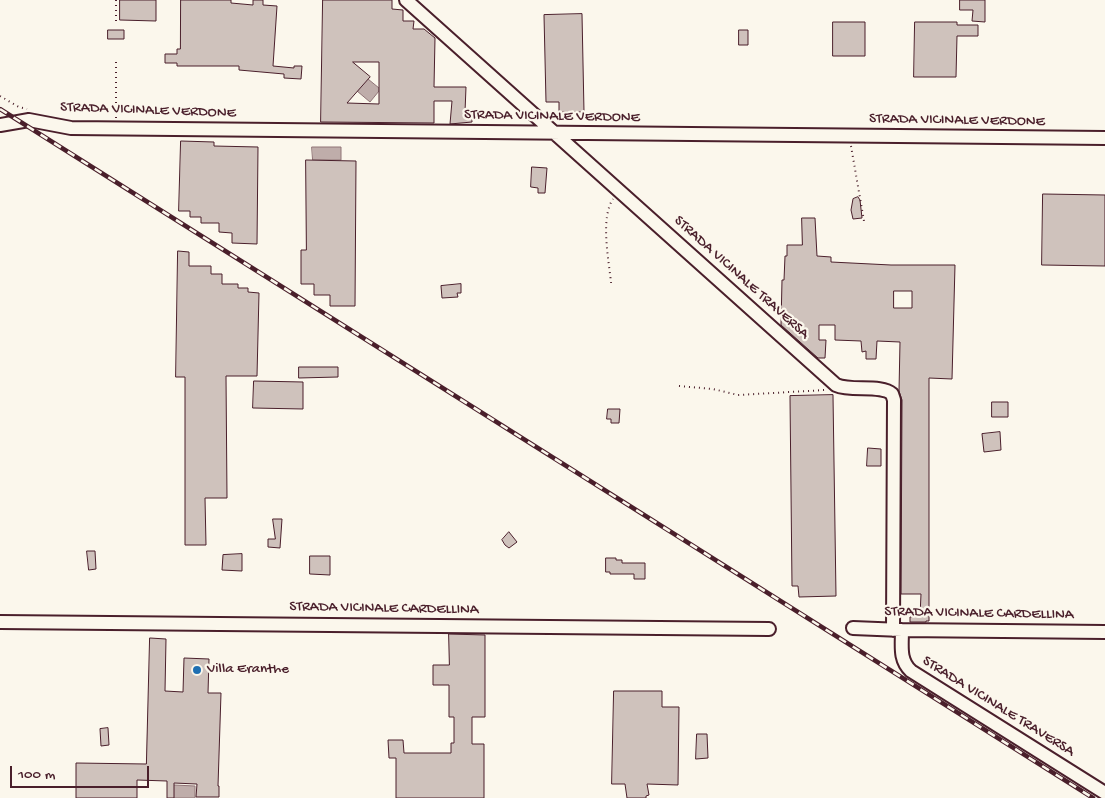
<!DOCTYPE html>
<html>
<head>
<meta charset="utf-8">
<style>
  body { margin:0 }
  #map { position:relative; width:1105px; height:798px; overflow:hidden; background:#fbf7ec; font-family:"Gochi Hand",sans-serif }
  canvas { display:block }
  .scale { position:absolute; left:10px; top:766px; width:139px; height:22px; box-sizing:border-box; border:2px solid #4a1f2b; border-top:0; padding-left:6px; font-size:15px; line-height:18px; white-space:nowrap; color:#4a1f2b; -webkit-text-stroke:4px #fbf7ec; paint-order:stroke }
</style>
</head>
<body>
<div id="map">
<canvas width="1105" height="798"></canvas>
<div class="scale">100 m</div>
</div>
<script>
const ctx = document.querySelector('canvas').getContext('2d');
ctx.lineJoin = 'round';
function fillPath(path, color) { ctx.fillStyle = color; ctx.fill(path, 'evenodd'); }
function stroke(path, color, width, dash) { ctx.strokeStyle = color; ctx.lineWidth = width; ctx.lineCap = dash ? 'butt' : 'round'; ctx.setLineDash(dash || []); ctx.stroke(path); }
function write(font, color, halo, rows, align = 'center') {
  ctx.font = font + ' "Gochi Hand",sans-serif'; ctx.lineWidth = 4.5; ctx.setLineDash([]); ctx.textBaseline = 'middle'; ctx.strokeStyle = halo; ctx.fillStyle = color; for (const [text, x, y, turn = 0] of rows) {
    ctx.save(); ctx.translate(x, y); ctx.rotate((+turn || 0) * Math.PI / 180); ctx.textAlign = isNaN(turn) ? turn : align; if (halo) ctx.strokeText(text, 0, 0); ctx.fillText(text, 0, 0); ctx.restore();
  }
}
const water = new Path2D(`
  M 368,79 L 379,88 L 379,91 L 370,102 L 357,91 Z
  M 312,147 L 341,147 L 341,160 L 313,160 Z
  M 174,785 L 195,786 L 195,798 L 174,798 Z`);
fillPath(water, '#bfadaa');
stroke(water, '#907477', 1);
const building = new Path2D(`
  M 120,0 L 156,0 L 156,21 L 120,20 Z
  M 181,0 L 231,0 L 231,3 L 253,5 L 253,0 L 263,0 L 263,5 L 277,6 L 273,66 L 294,68 L 294,66 L 302,66 L 301,79 L 284,78 L 284,74 L 239,70 L 239,66 L 177,66 L 177,63 L 165,63 L 165,54 L 177,54 L 177,49 L 180,49 Z
  M 323,0 L 392,0 L 392,9 L 403,10 L 403,21 L 414,21 L 413,29 L 424,29 L 435,38 L 434,87 L 466,87 L 465,112 L 472,112 L 472,122 L 450,124 L 452,101 L 434,101 L 434,123 L 321,122 ZM 353,62 L 379,62 L 379,104 L 347,103 L 370,77 Z
  M 960,0 L 985,0 L 985,22 L 972,21 L 973,10 L 960,10 Z
  M 582,14 L 584,112 L 559,112 L 559,102 L 546,102 L 544,15 Z
  M 833,22 L 865,22 L 865,56 L 833,56 Z
  M 915,22 L 957,22 L 957,25 L 978,25 L 978,36 L 957,36 L 956,77 L 914,77 Z
  M 108,30 L 124,30 L 124,39 L 108,39 Z
  M 739,30 L 748,30 L 748,45 L 739,45 Z
  M 181,141 L 214,142 L 214,146 L 258,147 L 257,244 L 232,243 L 232,233 L 219,232 L 219,223 L 201,223 L 201,217 L 190,217 L 190,211 L 179,211 Z
  M 306,160 L 356,161 L 355,306 L 330,306 L 330,295 L 314,295 L 314,284 L 301,284 L 301,250 L 306,250 Z
  M 532,167 L 547,168 L 545,193 L 538,193 L 538,188 L 531,187 Z
  M 1043,194 L 1105,195 L 1105,266 L 1042,265 Z
  M 858,197 L 860,200 L 862,218 L 853,219 L 851,210 L 853,199 Z
  M 802,218 L 815,218 L 817,256 L 831,257 L 831,262 L 891,265 L 955,265 L 952,379 L 929,378 L 929,621 L 926,621 L 926,622 L 910,622 L 910,617 L 920,616 L 921,594 L 901,594 L 902,400 L 899,391 L 900,342 L 877,341 L 876,359 L 866,359 L 866,351 L 862,352 L 861,341 L 835,340 L 835,325 L 819,325 L 819,340 L 826,340 L 825,358 L 818,358 L 781,325 L 782,280 L 784,280 L 785,256 L 787,256 L 787,245 L 802,245 ZM 894,291 L 912,291 L 912,308 L 894,308 Z
  M 178,251 L 189,252 L 189,266 L 211,266 L 211,274 L 222,274 L 222,284 L 238,284 L 238,288 L 248,288 L 248,292 L 259,293 L 257,376 L 226,376 L 227,498 L 205,498 L 206,545 L 185,545 L 185,377 L 176,377 Z
  M 461,284 L 461,293 L 457,293 L 458,297 L 442,298 L 441,286 Z
  M 299,367 L 338,367 L 338,377 L 299,378 Z
  M 254,381 L 303,382 L 303,409 L 253,408 Z
  M 833,395 L 836,596 L 799,597 L 798,586 L 792,586 L 790,396 Z
  M 992,402 L 1008,402 L 1008,417 L 992,417 Z
  M 608,409 L 620,409 L 619,423 L 611,423 L 611,419 L 607,419 Z
  M 1000,432 L 1001,450 L 984,452 L 982,434 Z
  M 868,448 L 881,449 L 881,466 L 867,466 Z
  M 273,519 L 282,519 L 280,548 L 268,547 L 268,539 L 275,539 Z
  M 509,532 L 517,542 L 509,548 L 505,545 L 502,540 Z
  M 87,551 L 95,551 L 96,569 L 89,570 Z
  M 242,554 L 242,571 L 222,570 L 223,555 Z
  M 310,556 L 330,556 L 330,575 L 310,574 Z
  M 606,558 L 616,558 L 616,560 L 622,560 L 622,563 L 645,563 L 645,579 L 634,579 L 634,574 L 610,574 L 610,572 L 606,572 Z
  M 449,634 L 485,635 L 485,717 L 472,717 L 472,744 L 484,744 L 484,798 L 396,798 L 396,758 L 389,758 L 388,740 L 403,740 L 404,753 L 451,753 L 451,743 L 454,743 L 454,717 L 449,717 L 449,685 L 433,685 L 433,665 L 449,665 Z
  M 150,638 L 166,639 L 165,691 L 183,692 L 184,658 L 209,659 L 208,693 L 221,693 L 218,786 L 219,786 L 219,797 L 196,797 L 197,784 L 174,783 L 174,798 L 167,798 L 167,781 L 137,780 L 137,798 L 76,798 L 76,763 L 146,764 Z
  M 614,691 L 662,691 L 662,707 L 679,707 L 678,785 L 647,784 L 649,795 L 646,796 L 646,798 L 627,798 L 625,784 L 612,784 Z
  M 108,728 L 109,745 L 101,746 L 100,729 Z
  M 697,734 L 707,734 L 708,758 L 696,759 Z`);
fillPath(building, '#cfc2bc');
stroke(building, '#4a1f2b', 1);
const minor = new Path2D(`
  M 406,0 L 836,385 C 851,392 881,384 892,394 L 894,400 L 893,630
  M 0,125 L 29,120 L 71,128 L 1105,138
  M 0,622 L 769,629
  M 853,628 L 902,630 L 1105,632
  M 902,630 C 902,646 899,660 911,671 L 1105,793`);
stroke(minor, '#4a1f2b', 16);
stroke(new Path2D(`
  M 116,0 L 116,24
  M 0,96 L 19,107 L 27,109
  M 116,118 L 116,58
  M 851,146 L 864,221
  M 611,283 C 609,261 600,218 613,199
  M 679,386 L 713,389 L 738,395 L 825,390`), '#4a1f2b', 2, [1, 4]);
stroke(minor, '#fbf7ec', 12);
const rail = new Path2D(`
  M 0,109 L 1093,798`);
stroke(rail, '#4a1f2b', 4.5);
stroke(rail, '#fbf7ec', 2.5, [8]);
for (const [x, y, r, color] of [
  [197,670,5,"#1f6fb2"]
]) { const dot = new Path2D(); dot.arc(x, y, r, 0, 2 * Math.PI); ctx.fillStyle = color; ctx.fill(dot); stroke(dot, '#fbf7ec', 2); }
write('15px', '#4a1f2b', '#fbf7ec', [
  ["STRADA VICINALE VERDONE",148,111,2],
  ["STRADA VICINALE VERDONE",552,117,1],
  ["STRADA VICINALE VERDONE",957,121,1],
  ["STRADA VICINALE TRAVERSA",741,278,42],
  ["STRADA VICINALE CARDELLINA",384,609,1],
  ["STRADA VICINALE CARDELLINA",979,614,1],
  ["STRADA VICINALE TRAVERSA",998,707,32]
]);
write('15px', '#4a1f2b', '#fbf7ec', [
  ["Villa Eranthe",207,670]
], 'left');
</script>
</body>
</html>
